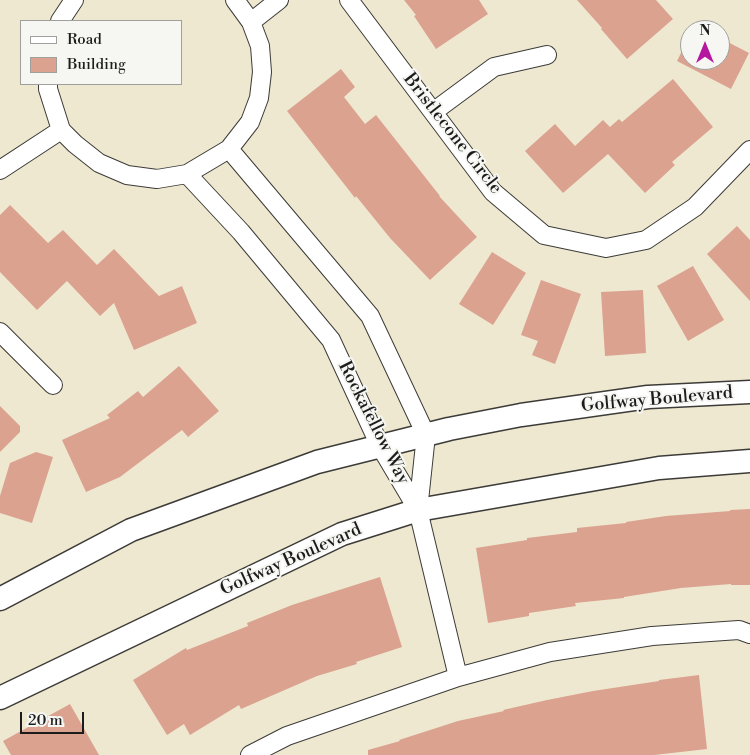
<!DOCTYPE html>
<html>
<head>
<meta charset="utf-8">
<style>
  body { margin:0 }
  #map { position:relative; width:750px; height:755px; overflow:hidden; background:#eee8d1; font-family:"Libre Bodoni",serif }
  canvas { display:block }
  .legend { position:absolute; left:20px; top:20px; width:162px; height:65px; box-sizing:border-box; background:#f6f6f2; border:1px solid #9f9f9c; margin:0; padding:6px 9px; list-style:none; font-size:15px; color:#1c1c1c }
  .legend li { display:flex; align-items:center; gap:10px; height:25px }
  .legend b { width:25px; border:1px solid #9f9f9c }
  .north { position:absolute; left:680px; top:20px; width:50px; height:50px; box-sizing:border-box; background:#f6f6f2; border:1px solid #9f9f9c; border-radius:50%; rotate:0deg; font-size:14px; font-weight:700; line-height:20px; text-align:center; color:#1c1c1c }
  .north::after { content:''; display:block; margin:auto; width:18px; height:22px; background:#b5179e; clip-path:polygon(50% 0,100% 100%,50% 72%,0 100%) }
  .scale { position:absolute; left:20px; top:712px; width:64px; height:22px; box-sizing:border-box; border:2px solid #1c1c1c; border-top:0; padding-left:6px; font-size:15px; line-height:18px; white-space:nowrap; color:#1c1c1c; -webkit-text-stroke:4px #f6f6f2; paint-order:stroke }
</style>
</head>
<body>
<div id="map">
<canvas width="750" height="755"></canvas>
<ul class="legend">
<li><b style="height:6px;background:#fff"></b>Road</li>
<li><b style="height:14px;background:#dba290"></b>Building</li>
</ul>
<div class="north">N</div>
<div class="scale">20 m</div>
</div>
<script>
const ctx = document.querySelector('canvas').getContext('2d');
ctx.lineJoin = 'round';
function fillPath(path, color) { ctx.fillStyle = color; ctx.fill(path, 'evenodd'); }
function stroke(path, color, width, dash) { ctx.strokeStyle = color; ctx.lineWidth = width; ctx.lineCap = dash ? 'butt' : 'round'; ctx.setLineDash(dash || []); ctx.stroke(path); }
function write(font, color, halo, rows, align = 'center') {
  ctx.font = font + ' "Libre Bodoni",serif'; ctx.lineWidth = 4; ctx.setLineDash([]); ctx.textBaseline = 'middle'; ctx.strokeStyle = halo; ctx.fillStyle = color; for (const [text, x, y, turn = 0] of rows) {
    ctx.save(); ctx.translate(x, y); ctx.rotate((+turn || 0) * Math.PI / 180); ctx.textAlign = isNaN(turn) ? turn : align; if (halo) ctx.strokeText(text, 0, 0); ctx.fillText(text, 0, 0); ctx.restore();
  }
}
fillPath(new Path2D(`
  M 404,0 L 479,0 L 488,14 L 436,49 L 414,16 L 416,15 Z
  M 577,0 L 656,0 L 673,19 L 627,59 L 601,29 L 602,28 Z
  M 690,35 L 690,60 L 720,60 L 720,38 L 749,53 L 731,89 L 677,61 Z
  M 341,69 L 355,87 L 344,97 L 365,124 L 376,115 L 440,196 L 439,196 L 477,237 L 430,280 L 390,238 L 356,196 L 355,198 L 287,111 Z
  M 673,79 L 713,127 L 672,162 L 675,165 L 645,193 L 608,154 L 563,193 L 525,151 L 555,124 L 575,146 L 603,120 L 610,127 L 619,119 L 622,122 Z
  M 10,205 L 48,243 L 63,230 L 97,265 L 114,249 L 159,296 L 182,286 L 197,323 L 134,350 L 114,303 L 100,316 L 67,281 L 37,310 L 0,272 L 0,215 Z
  M 737,226 L 750,240 L 750,301 L 707,254 Z
  M 492,252 L 526,273 L 493,325 L 459,304 Z
  M 693,266 L 724,320 L 688,341 L 657,286 Z
  M 541,280 L 581,294 L 555,364 L 532,355 L 538,341 L 521,335 Z
  M 643,290 L 646,353 L 605,356 L 601,292 Z
  M 179,366 L 219,411 L 188,437 L 182,430 L 120,477 L 86,492 L 62,440 L 110,418 L 107,415 L 138,391 L 143,397 Z
  M 0,406 L 20,426 L 20,432 L 0,452 Z
  M 36,452 L 53,457 L 32,523 L 0,513 L 0,496 L 10,463 Z
  M 750,509 L 750,585 L 731,585 L 731,584 L 681,588 L 624,597 L 624,598 L 575,603 L 576,606 L 529,613 L 529,616 L 488,623 L 476,548 L 527,540 L 527,538 L 577,532 L 577,528 L 626,523 L 626,522 L 666,516 L 730,511 L 730,510 Z
  M 380,577 L 402,647 L 356,662 L 357,664 L 317,676 L 241,709 L 239,705 L 190,735 L 184,724 L 167,735 L 133,680 L 186,648 L 187,650 L 248,626 L 247,623 L 292,605 Z
  M 699,675 L 707,749 L 654,755 L 368,755 L 368,750 L 400,741 L 399,740 L 458,721 L 504,711 L 503,710 L 547,700 L 593,691 L 659,681 L 659,680 Z
  M 70,704 L 99,755 L 11,755 L 3,741 Z`), '#dba290');
const minor = new Path2D(`
  M 349,0 L 493,192 L 544,235 L 606,248 L 646,240 L 695,207 L 750,150
  M 60,21 L 74,0
  M 251,22 L 279,0
  M 48,84 L 48,89 L 61,130 L 75,144 L 99,163 L 127,175 L 157,179 L 187,174 L 229,149 L 250,122 L 259,98 L 262,72 L 260,46 L 251,22 L 235,0
  M 433,112 L 494,67 L 547,55
  M 229,149 L 370,316 L 426,435 L 418,510
  M 0,170 L 61,130
  M 187,174 L 241,232 L 331,340 L 380,446 L 418,510 L 458,677
  M 0,332 L 53,385
  M 250,755 L 287,736 L 458,677 L 550,652 L 652,636 L 739,630 L 750,634`);
const tertiary = new Path2D(`
  M 0,599 L 131,530 L 317,462 L 449,429 L 521,415 L 648,397 L 750,392
  M 0,698 L 342,534 L 418,510 L 659,468 L 750,461`);
stroke(minor, '#3c3b37', 20);
stroke(tertiary, '#3c3b37', 25);
stroke(minor, '#fff', 18);
stroke(tertiary, '#fff', 22);
write('18px', '#1c1c1c', '#f6f6f2', [
  ["Bristlecone Circle",452,134,52],
  ["Golfway Boulevard",657,400,-5],
  ["Rockafellow Way",373,423,63],
  ["Golfway Boulevard",291,560,-24]
]);
</script>
</body>
</html>
